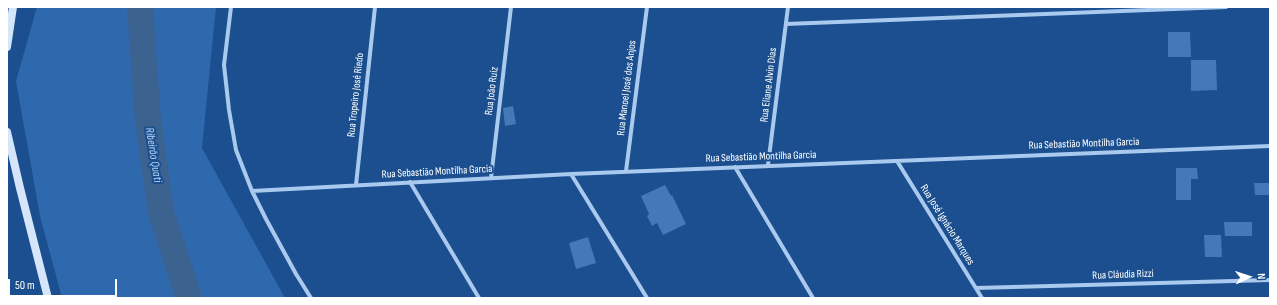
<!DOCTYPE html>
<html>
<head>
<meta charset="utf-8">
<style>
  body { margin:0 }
  #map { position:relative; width:1277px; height:305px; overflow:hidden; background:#1b4f8f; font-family:"Sofia Sans Condensed",sans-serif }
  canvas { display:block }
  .frame { position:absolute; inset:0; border:8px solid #fff; pointer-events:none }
  .north { position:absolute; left:1229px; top:257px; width:40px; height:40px; -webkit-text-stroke:3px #1b4f8f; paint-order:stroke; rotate:87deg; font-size:11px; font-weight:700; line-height:16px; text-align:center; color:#fff }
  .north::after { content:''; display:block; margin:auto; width:14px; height:18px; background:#fff; clip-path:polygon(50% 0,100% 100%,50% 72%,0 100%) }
  .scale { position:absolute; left:8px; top:279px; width:109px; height:18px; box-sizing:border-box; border:2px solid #fff; border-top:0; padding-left:5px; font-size:12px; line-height:14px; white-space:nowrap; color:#fff; -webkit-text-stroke:3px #1b4f8f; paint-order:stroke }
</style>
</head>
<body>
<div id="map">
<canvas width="1277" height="305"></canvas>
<div class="frame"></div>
<div class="north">N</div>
<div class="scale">50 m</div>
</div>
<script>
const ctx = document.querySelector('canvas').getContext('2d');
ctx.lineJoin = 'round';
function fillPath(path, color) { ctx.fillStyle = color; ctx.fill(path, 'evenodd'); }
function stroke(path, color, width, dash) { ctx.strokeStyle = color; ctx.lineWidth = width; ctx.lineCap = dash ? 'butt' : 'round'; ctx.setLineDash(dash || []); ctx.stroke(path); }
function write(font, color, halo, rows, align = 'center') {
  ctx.font = font + ' "Sofia Sans Condensed",sans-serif'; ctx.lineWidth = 4; ctx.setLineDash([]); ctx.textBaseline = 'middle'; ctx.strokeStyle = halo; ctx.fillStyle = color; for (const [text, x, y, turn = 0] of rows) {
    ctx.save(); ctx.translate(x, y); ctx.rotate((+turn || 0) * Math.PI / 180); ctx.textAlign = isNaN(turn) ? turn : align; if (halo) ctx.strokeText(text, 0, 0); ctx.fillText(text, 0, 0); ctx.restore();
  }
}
fillPath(new Path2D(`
  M 37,7 L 216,7 L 202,148 L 285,298 L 62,298 L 40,216 L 16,81 Z`), '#2e69ad');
stroke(new Path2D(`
  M 140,7 L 148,120 L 161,212 L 189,298`), '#3c6290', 26);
fillPath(new Path2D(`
  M 1168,32 L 1190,32 L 1191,57 L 1168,57 Z
  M 1191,60 L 1216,60 L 1217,90 L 1191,91 Z
  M 513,106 L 516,124 L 505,126 L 503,108 Z
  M 1176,168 L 1197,168 L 1198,179 L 1191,179 L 1191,200 L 1176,200 Z
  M 1254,183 L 1270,183 L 1270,195 L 1255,195 Z
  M 665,185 L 671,196 L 672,195 L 686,224 L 663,235 L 657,223 L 652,226 L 647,216 L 649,214 L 641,196 Z
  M 1224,222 L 1252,222 L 1252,236 L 1225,236 Z
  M 1204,235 L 1221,235 L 1222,257 L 1205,257 Z
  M 588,237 L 596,263 L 576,269 L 569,243 Z`), '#4478b7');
stroke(new Path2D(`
  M 231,7 L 224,65 L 229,110 L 236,150 L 252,191 L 266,219 L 296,274 L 311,298
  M 786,24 L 1226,7
  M 897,161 L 982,298
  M 768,165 L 788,7
  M 735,167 L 813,298
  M 626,171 L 647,7
  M 571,174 L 647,298
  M 491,178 L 511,7
  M 410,182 L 479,298
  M 356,185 L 375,7
  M 252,191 L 571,174 L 1270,146
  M 976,288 L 1270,280`), '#a9c9ee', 4);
stroke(new Path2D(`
  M 7,47 L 13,7
  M 7,132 L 20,188 L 48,298`), '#d6e6fa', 8);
write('11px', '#fff', '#1b4f8f', [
  ["Rua Eliane Alvin Dias",769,85,-83],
  ["Rua Manoel José dos Anjos",627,88,-83],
  ["Rua João Ruiz",492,91,-83],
  ["Rua Tropeiro José Riedo",356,95,-84],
  ["Rua Sebastião Montilha Garcia",1084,144,-2],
  ["Rua Sebastião Montilha Garcia",761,157,-2],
  ["Rua Sebastião Montilha Garcia",437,172,-3],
  ["Rua José Ignácio Marques",947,225,58],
  ["Rua Cláudia Rizzi",1123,275,-2]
]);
write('italic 12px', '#b5d3f5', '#1b4f8f', [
  ["Ribeirão Quati",153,155,81]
]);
</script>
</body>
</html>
